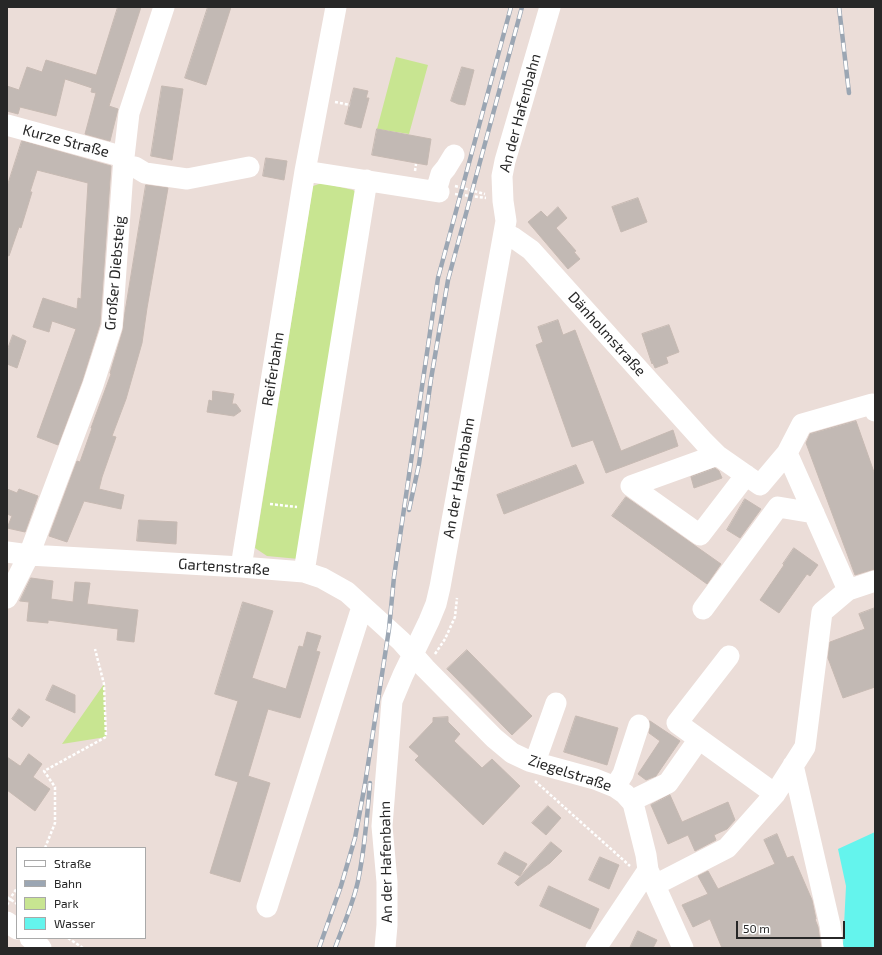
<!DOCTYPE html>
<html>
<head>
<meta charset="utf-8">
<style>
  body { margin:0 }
  #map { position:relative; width:882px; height:955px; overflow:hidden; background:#ebddd8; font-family:"Exo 2",sans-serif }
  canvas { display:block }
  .frame { position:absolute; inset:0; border:8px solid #272727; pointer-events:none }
  .legend { position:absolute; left:16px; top:847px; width:130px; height:92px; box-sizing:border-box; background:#fff; border:1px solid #a9a9a9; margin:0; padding:5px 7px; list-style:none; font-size:12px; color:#272727 }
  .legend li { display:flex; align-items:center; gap:8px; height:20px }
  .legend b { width:20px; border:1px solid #a9a9a9 }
  .scale { position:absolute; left:736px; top:921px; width:109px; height:18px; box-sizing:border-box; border:2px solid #272727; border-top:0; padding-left:5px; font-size:12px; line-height:14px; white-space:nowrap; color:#272727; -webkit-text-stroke:3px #fff; paint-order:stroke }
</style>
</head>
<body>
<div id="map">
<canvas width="882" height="955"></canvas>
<div class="frame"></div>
<ul class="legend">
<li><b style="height:5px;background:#fff"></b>Straße</li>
<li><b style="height:5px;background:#9ba6b3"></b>Bahn</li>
<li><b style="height:11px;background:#c8e591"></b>Park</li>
<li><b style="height:11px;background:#64f4ed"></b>Wasser</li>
</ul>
<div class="scale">50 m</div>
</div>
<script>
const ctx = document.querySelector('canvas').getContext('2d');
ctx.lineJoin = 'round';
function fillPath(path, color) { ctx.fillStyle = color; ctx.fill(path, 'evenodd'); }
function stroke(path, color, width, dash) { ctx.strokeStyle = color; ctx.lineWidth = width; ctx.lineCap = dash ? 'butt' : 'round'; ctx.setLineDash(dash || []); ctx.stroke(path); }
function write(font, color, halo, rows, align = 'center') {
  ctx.font = font + ' "Exo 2",sans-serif'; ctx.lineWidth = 3.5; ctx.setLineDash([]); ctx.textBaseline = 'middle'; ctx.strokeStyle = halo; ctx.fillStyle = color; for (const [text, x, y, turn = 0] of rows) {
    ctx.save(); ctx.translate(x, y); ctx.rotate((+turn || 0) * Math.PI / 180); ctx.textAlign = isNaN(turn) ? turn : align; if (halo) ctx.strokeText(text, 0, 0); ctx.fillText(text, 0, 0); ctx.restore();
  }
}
fillPath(new Path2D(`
  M 396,57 L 428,65 L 409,134 L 377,129 Z
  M 322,183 L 353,190 L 359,195 L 299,559 L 267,556 L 255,548 L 313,186 Z
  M 104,684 L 106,737 L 62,744 Z`), '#c8e591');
fillPath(new Path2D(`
  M 875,832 L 875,948 L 844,948 L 843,945 L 846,886 L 838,849 Z`), '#64f4ed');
const building = new Path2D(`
  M 118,7 L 141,7 L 109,106 L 118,109 L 110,141 L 85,134 L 96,93 L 91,92 L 92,88 L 65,79 L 56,116 L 20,107 L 18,114 L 7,111 L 7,86 L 19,90 L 27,67 L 42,72 L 46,60 L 96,75 Z
  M 208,7 L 231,7 L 206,85 L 185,78 Z
  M 462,67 L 474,70 L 465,105 L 458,104 L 451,101 Z
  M 162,86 L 183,89 L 172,160 L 151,156 Z
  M 354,88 L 368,91 L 366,98 L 369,98 L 361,128 L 345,124 Z
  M 377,129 L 431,139 L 427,165 L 372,155 Z
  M 22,141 L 111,166 L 100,324 L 82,381 L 58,445 L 37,437 L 76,329 L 52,321 L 49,332 L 33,327 L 43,298 L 77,309 L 78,298 L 81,299 L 88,183 L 37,170 L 30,192 L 32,192 L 21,228 L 19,227 L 9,256 L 7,255 L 7,187 Z
  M 266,158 L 287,161 L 284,180 L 263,176 Z
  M 146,185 L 168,188 L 147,308 L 142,343 L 126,399 L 112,436 L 116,437 L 102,477 L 99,489 L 124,495 L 121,509 L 84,501 L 67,542 L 49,536 L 77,461 L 80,462 L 92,428 L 91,428 L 111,374 L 110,373 L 123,330 L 125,312 Z
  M 638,198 L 647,222 L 621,232 L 612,207 Z
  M 558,207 L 567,218 L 556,228 L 576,251 L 574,252 L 580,259 L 568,269 L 528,222 L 541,211 L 547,217 Z
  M 558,320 L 563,335 L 575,330 L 621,451 L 673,430 L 678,446 L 606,473 L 593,440 L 572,447 L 536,345 L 543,342 L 538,327 Z
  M 669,325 L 679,352 L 666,357 L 668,363 L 655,368 L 653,363 L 652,364 L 642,334 Z
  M 13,335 L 26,341 L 17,368 L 7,364 L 7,351 Z
  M 213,391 L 234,394 L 232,404 L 236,404 L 241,411 L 234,416 L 207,412 L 209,400 L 212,401 Z
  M 856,421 L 875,475 L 875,569 L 871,570 L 855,575 L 806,443 L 810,434 Z
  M 576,465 L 584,483 L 504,514 L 497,495 Z
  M 715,468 L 719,471 L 722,478 L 694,488 L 691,477 Z
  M 7,489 L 17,493 L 19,489 L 38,496 L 25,532 L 7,528 L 12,516 L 7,514 Z
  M 626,497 L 721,564 L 707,584 L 612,516 Z
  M 745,499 L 761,509 L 740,538 L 727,530 Z
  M 139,520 L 177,522 L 176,544 L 137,541 Z
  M 794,548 L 818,565 L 810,576 L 807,574 L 779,613 L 760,600 L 784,565 L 783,564 Z
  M 31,578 L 53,581 L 51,599 L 73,602 L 75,582 L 90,583 L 87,604 L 138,610 L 134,642 L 117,640 L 118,629 L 48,620 L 48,623 L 27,621 L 29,602 L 20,601 Z
  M 243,602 L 273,611 L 252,678 L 286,689 L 299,646 L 303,647 L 307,632 L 321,636 L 316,651 L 320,652 L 300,718 L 268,709 L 248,776 L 270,783 L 240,882 L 210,873 L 238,782 L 215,775 L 238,701 L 215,694 Z
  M 875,608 L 875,687 L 843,698 L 828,658 L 830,642 L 865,629 L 859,614 Z
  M 467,650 L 532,716 L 512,735 L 447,669 Z
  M 53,685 L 75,695 L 75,713 L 46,700 Z
  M 19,709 L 30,717 L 22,727 L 12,719 Z
  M 576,716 L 618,728 L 607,765 L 564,752 Z
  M 448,717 L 448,722 L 460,734 L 454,741 L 482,768 L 492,759 L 520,786 L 483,825 L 415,760 L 419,756 L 409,747 L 433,722 L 433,718 Z
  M 650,721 L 680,741 L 656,776 L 646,780 L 638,774 L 660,741 L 649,733 L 650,728 Z
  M 29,754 L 42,764 L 33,777 L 50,789 L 35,811 L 7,790 L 7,757 L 20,766 Z
  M 670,795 L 682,822 L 728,802 L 735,820 L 727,829 L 714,835 L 716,840 L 695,851 L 688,835 L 668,844 L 651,805 Z
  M 548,806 L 561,818 L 546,835 L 532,823 Z
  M 777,834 L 787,858 L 793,856 L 812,900 L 816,919 L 815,919 L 818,927 L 821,948 L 722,948 L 710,919 L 693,927 L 682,905 L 708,894 L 698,876 L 708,871 L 718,889 L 775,864 L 764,840 Z
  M 551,842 L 562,851 L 550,863 L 518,886 L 515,883 Z
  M 505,852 L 527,864 L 520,876 L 498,864 Z
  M 600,857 L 619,865 L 609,889 L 589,880 Z
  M 549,886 L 599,909 L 590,929 L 540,906 Z
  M 638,931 L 657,940 L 653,948 L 630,948 Z`);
fillPath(building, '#c2b9b4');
stroke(building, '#c6b9b2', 1);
stroke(new Path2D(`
  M 335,102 L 350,105
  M 415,171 L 416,164
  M 455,186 L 485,194
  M 455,194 L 486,198
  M 270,504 L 297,507
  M 435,654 L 445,639 L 455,617 L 457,598
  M 535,781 L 630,866
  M 45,848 L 55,823 L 55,787 L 44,771 L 106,737 L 104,684 L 95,649
  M 7,897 L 17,904
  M 7,905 L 13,894 L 17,888
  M 68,938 L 83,948`), '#fff', 2.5, [3, 2]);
stroke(new Path2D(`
  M 7,125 L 124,157
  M 124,165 L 135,167 L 145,173 L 187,179 L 249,167
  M 305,171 L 439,192
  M 436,191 L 441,174 L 446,168 L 454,155
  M 504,233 L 514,238 L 531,250 L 704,442 L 717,455 L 760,485 L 787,453 L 802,424 L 872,404 L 875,411
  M 787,453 L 848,590
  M 717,455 L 631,486 L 700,535 L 746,475
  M 7,552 L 29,555 L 241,567 L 304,572 L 322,578 L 347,592 L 401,641 L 425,668 L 494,738 L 512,753 L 529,761 L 595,779 L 615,787 L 625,794 L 633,803 L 646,855 L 648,870 L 683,948
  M 241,567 L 305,171 L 336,7
  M 304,572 L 367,180
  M 7,598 L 29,555 L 93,385 L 112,326 L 124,157 L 129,113 L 164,7
  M 703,609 L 778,507 L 814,513
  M 729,656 L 677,723 L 775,794
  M 535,762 L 556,703
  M 793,765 L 830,925 L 833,948
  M 615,787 L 623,774 L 639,725
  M 631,801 L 668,783 L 699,739
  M 655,885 L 727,848 L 775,794 L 805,747 L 822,612 L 848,590 L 875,581
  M 267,907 L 362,607
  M 7,922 L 17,929
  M 30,938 L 37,943 L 41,948
  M 385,948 L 387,925 L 387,882 L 382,826 L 392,701 L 403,675 L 429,621 L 436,604 L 440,587 L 506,221 L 503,201 L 502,176 L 505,161 L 550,7
  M 596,948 L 648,870`), '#fff', 21);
const rail = new Path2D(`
  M 839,7 L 849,93
  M 409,510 L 419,464 L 431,379 L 448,280 L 522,7
  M 319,948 L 341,886 L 355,838 L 365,784 L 389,629 L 394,577 L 438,278 L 511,7
  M 335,948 C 343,926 353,904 358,881 C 365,848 367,816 370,783`);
stroke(rail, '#9ba6b3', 4.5);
stroke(rail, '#fff', 3, [9]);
write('15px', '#272727', '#fff', [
  ["An der Hafenbahn",520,113,-75],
  ["Kurze Straße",66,141,15],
  ["Großer Diebsteig",115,273,-85],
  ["Dänholmstraße",607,334,48],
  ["Reiferbahn",273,369,-81],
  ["An der Hafenbahn",459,478,-80],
  ["Gartenstraße",224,567,4],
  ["Ziegelstraße",570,773,18],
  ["An der Hafenbahn",386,862,-91]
]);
</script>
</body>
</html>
